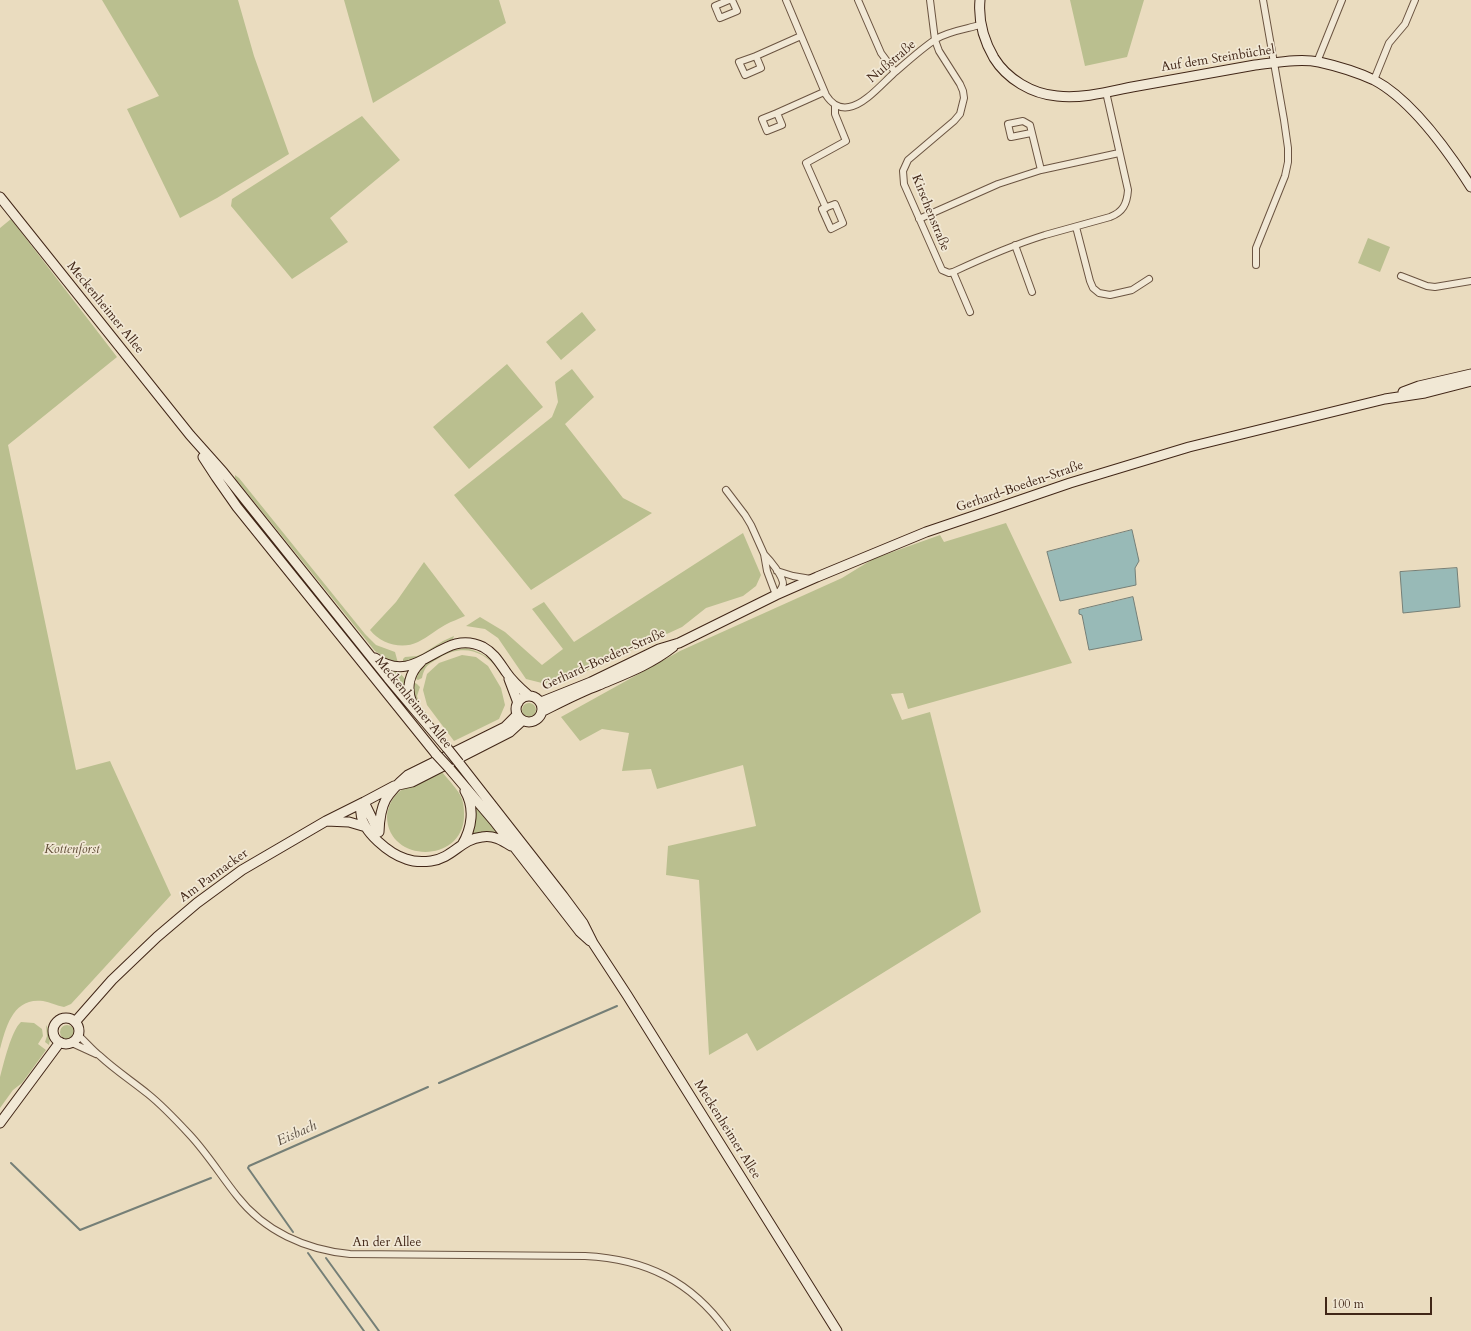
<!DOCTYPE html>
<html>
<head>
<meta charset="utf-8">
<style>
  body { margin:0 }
  #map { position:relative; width:1471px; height:1331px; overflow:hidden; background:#eadcbf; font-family:Cardo,serif }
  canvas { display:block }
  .scale { position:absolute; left:1325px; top:1297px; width:107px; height:18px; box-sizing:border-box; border:2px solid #412617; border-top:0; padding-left:5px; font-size:12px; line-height:14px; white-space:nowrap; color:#412617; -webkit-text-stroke:3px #f1e8d5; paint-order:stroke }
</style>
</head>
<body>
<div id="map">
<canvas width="1471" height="1331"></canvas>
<div class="scale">100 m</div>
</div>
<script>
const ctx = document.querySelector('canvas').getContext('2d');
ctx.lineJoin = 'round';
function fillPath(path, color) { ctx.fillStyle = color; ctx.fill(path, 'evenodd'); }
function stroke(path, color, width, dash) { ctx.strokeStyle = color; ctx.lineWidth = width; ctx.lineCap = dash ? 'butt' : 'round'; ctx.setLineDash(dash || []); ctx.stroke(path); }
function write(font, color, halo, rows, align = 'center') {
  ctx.font = font + ' Cardo,serif'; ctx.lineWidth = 3.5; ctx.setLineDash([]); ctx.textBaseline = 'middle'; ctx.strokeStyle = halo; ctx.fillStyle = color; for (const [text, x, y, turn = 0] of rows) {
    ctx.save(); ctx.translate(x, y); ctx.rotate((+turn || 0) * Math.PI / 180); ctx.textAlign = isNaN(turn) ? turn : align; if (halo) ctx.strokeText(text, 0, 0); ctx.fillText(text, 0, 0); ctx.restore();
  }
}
fillPath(new Path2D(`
  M 102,0 L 238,0 L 254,56 L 289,154 L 217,198 L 180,218 L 127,109 L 159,96 Z
  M 344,0 L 499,0 L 506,23 L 373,103 Z
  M 1070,0 L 1144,0 L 1127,57 L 1085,66 Z
  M 362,116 L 400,160 L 330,218 L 348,242 L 292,279 L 231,206 L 232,199 Z
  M 11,219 L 117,357 L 8,445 L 76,770 L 110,761 L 171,895 L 71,1004 L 64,1007 C 57,1006 50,1002 43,1001 C 13,997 6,1027 0,1049 L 0,228 Z
  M 1368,238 L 1390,247 L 1380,272 L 1358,263 Z
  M 582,312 L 596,330 L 561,360 L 546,342 Z
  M 507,364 L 543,407 L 469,469 L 433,427 Z
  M 572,369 L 594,397 L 565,424 L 623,498 L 652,513 L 531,590 L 454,495 L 552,417 L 558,402 L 555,382 Z
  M 235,475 L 239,478 L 365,634 L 376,645 L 395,652 L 398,663 L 392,662 L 375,651 L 235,478 Z
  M 1006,523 L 1072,663 L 908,709 L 903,693 L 891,694 L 902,720 L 930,712 L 981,912 L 757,1051 L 747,1033 L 709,1055 L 699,880 L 666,875 L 668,846 L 756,826 L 743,765 L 657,789 L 651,769 L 622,771 L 629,733 L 602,729 L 580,741 L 561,717 L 680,651 L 842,578 L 873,559 L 940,535 L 944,542 Z
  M 743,533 L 761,575 L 756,586 L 743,596 L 706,608 L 682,627 L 554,686 L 526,679 L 498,638 L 485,629 L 466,626 L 480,617 L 505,632 L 542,665 L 563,649 L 532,609 L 544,602 L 574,642 Z
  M 424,562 L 465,616 C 459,619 452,621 445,625 C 436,630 428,637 418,642 C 402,650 381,644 370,630 L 396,602 Z
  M 454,636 L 453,639 C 435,644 422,659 403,663 L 403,659 L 405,657 L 417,656 L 422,654 L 443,641 Z
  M 466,648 C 481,652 490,657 500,670 L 499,670 C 483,650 462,644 439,658 C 428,665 425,665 422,678 L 418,680 L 414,678 C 425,660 446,650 466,648 Z
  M 462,655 L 476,657 L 488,666 L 501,688 L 505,705 L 499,719 L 454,741 L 427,705 L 423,690 L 427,674 L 439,663 Z
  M 389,670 L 399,671 L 400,673 L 406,680 L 405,689 Z
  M 413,682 L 417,684 L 420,687 L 417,696 L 419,703 L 438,730 C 425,714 414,704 413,682 Z
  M522 710a7 7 0 1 1 14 0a7 7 0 1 1-14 0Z
  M 442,772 C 449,781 458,789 462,799 C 464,805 464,811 464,817 C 462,864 388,863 387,817 C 387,808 393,796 400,791 C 411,784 430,778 442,772 Z
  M 474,804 L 500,835 L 471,836 Z
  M 21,1022 L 34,1023 L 42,1029 L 43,1036 L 38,1044 L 46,1050 L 22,1083 L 13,1090 L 0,1108 C 0,1098 0,1086 0,1077 C 4,1063 11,1031 21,1022 Z
  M 46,1025 L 51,1034 L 49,1045 L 45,1042 L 47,1036 Z
  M60 1032a7 7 0 1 1 14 0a7 7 0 1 1-14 0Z`), '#babf8f');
const water = new Path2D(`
  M 1132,530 L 1139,561 L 1135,568 L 1136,585 L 1060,601 L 1047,552 Z
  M 1457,568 L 1460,607 L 1403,613 L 1400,572 Z
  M 1133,597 L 1142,640 L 1089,650 L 1082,615 L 1079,614 L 1079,610 Z`);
fillPath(water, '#98bab7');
stroke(water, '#757f77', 1);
stroke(new Path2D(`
  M 439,1083 L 617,1006
  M 11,1163 L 80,1230 L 211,1178
  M 293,1232 L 248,1168 L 249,1166 L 428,1087
  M 308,1253 L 364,1331
  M 326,1258 L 379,1331`), '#757f77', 2);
const street = new Path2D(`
  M 729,0 L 715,6 L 720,18 L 737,11 L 732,0
  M 786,0 L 826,95 C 831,103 839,109 849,107 C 864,105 882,84 893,74 C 907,62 921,49 936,39 C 949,31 966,29 980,25
  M 858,0 L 881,53 L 895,72
  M 930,0 L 935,40 L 939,51 L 960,84 L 963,91 L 964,98 L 960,114 L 954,121 L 908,160 L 903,171 L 904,184 L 942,270 L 949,273 L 953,272 C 983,258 1013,245 1045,235 C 1066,229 1088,223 1110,217 C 1123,212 1127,204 1128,190 L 1106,92
  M 756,56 L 761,68 L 745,75 L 739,62 Z
  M 756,56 L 801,36
  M 1317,62 L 1342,0
  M 1374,80 L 1389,43 L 1405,24 L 1415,0
  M 777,113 L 782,125 L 767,131 L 762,119 Z
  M 777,113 L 824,92
  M 1031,133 L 1011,137 L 1008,124 L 1023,121 L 1030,125 L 1041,170
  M 835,204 L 843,223 L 831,229 L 822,209 Z
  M 826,208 L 806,163 L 846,141 L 835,114 L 835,105
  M 919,219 L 998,184 L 1041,170 L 1119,153
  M 1076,227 L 1090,281 L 1093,288 L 1099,293 L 1110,295 L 1132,290 L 1149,279
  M 1015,245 L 1032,292
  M 1256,265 L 1256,248 L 1285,176 L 1288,162 L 1288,148 L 1284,120 L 1263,0
  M 953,272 L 970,312
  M 1401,276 L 1427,286 L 1435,287 L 1471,281
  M 726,490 L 745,515 L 751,525 L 764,554 L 767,571 L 776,595 C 779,592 782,589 783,584 C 783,576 770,560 764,554
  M 777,571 L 793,576 L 811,579
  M 78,1035 C 86,1042 92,1050 100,1056 C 115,1070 132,1081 148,1094 C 163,1106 176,1120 189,1134 C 207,1153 221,1176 237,1196 C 264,1231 306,1250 350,1254 L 585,1256 C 646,1259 691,1281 727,1331
  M 72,1043 L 96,1054`);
const secondary = new Path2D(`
  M 980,0 C 978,21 983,39 994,58 C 1007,79 1032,94 1057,96 C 1081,99 1108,92 1132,87 C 1173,80 1214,72 1255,65 C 1275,63 1299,58 1319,62 C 1337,66 1357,72 1374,80 C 1412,100 1448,151 1471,187
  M 0,197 L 190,435 L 223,472 L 388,678 L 447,748
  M 1403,392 L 1419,386 L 1471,374
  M 203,457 L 216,477 L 237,507 L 436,754
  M 375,658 C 419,689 441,626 483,647 C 494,653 499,662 506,672 C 512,681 521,689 529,696
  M 509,679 L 518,703
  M516 709a13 13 0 1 1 26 0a13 13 0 1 1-26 0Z
  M 541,702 L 591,682 L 659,649 L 679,643 L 776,595 L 817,577 L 926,532 L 997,508 L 1070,483 L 1189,447 L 1385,399 L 1425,393 L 1471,381
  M 412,703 C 406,688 409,673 421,662
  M 543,711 C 561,702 580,692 599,685 C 625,674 650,665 673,647
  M 459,763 L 563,896 L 583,923 L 593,943 L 627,995 L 837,1331
  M 449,768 L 494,821 L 580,932 L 590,941
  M 364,802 C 362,805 360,809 361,813 C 362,832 390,854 406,859 C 414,862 423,862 431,861 C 453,858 461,839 482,837 C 493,835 502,840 511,846
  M 364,802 L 378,831
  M 326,821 L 349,822 L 366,827
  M 379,832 C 380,803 386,794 408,775 L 505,727 L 517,715
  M 462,845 C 472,828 475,808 465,791
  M53 1031a13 13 0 1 1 26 0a13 13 0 1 1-26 0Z
  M 75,1022 L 112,980 L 157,937 L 197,903 L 242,870 L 326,821 L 364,802 L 394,786 L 412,782 L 510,732 L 522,721
  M 0,1123 L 60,1042`);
stroke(street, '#6b5441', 8);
stroke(secondary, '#412617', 11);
stroke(street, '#f1e8d5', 6);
stroke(secondary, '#f1e8d5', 9);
const secondaryBridge = new Path2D(`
  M 447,748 L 459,763
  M 436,754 L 449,768`);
stroke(secondaryBridge, '#412617', 11, []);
stroke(secondaryBridge, '#f1e8d5', 9);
write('13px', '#412617', '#f1e8d5', [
  ["Auf dem Steinbüchel",1218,59,-9],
  ["Nußstraße",892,62,-40],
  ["Kirschenstraße",930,213,68],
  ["Meckenheimer Allee",105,308,51],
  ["Gerhard-Boeden-Straße",1020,487,-19],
  ["Gerhard-Boeden-Straße",604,660,-24],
  ["Meckenheimer Allee",413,703,51],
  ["Am Pannacker",214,876,-36],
  ["Meckenheimer Allee",727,1130,58],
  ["An der Allee",387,1243]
]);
write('italic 13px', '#5f4c35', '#f1e8d5', [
  ["Kottenforst",72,850]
]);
write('italic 14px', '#574b3f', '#f1e8d5', [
  ["Eisbach",297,1134,-24]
]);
</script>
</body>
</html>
